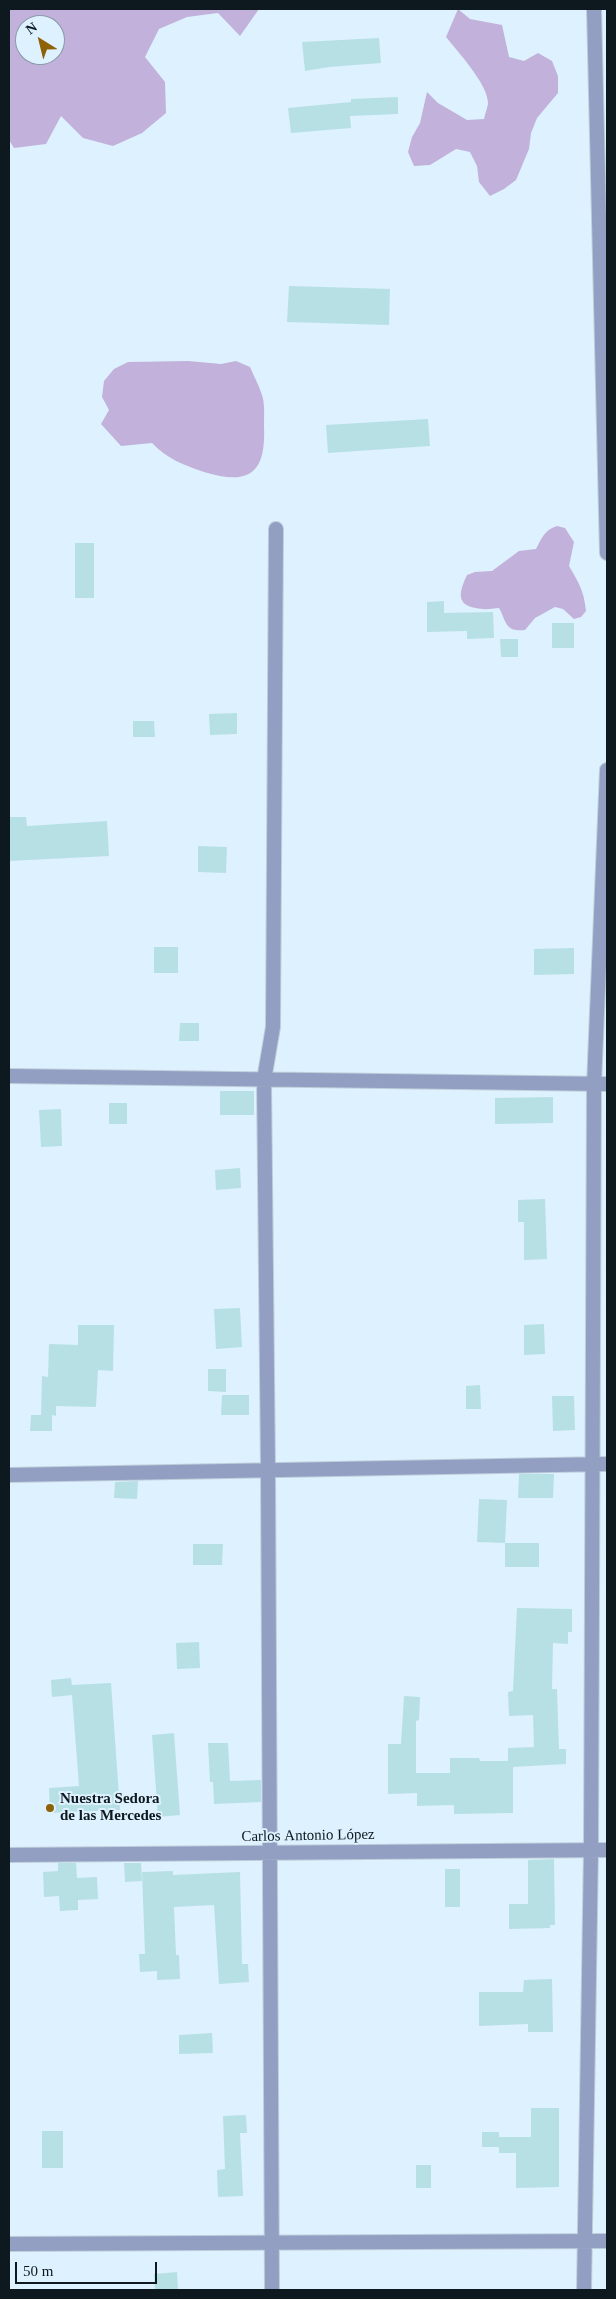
<!DOCTYPE html>
<html>
<head>
<meta charset="utf-8">
<style>
  body { margin:0 }
  #map { position:relative; width:616px; height:2299px; overflow:hidden; background:#def1fe; font-family:Georgia,serif }
  canvas { display:block }
  .frame { position:absolute; inset:0; border:10px solid #0d181f; pointer-events:none }
  .north { position:absolute; left:15px; top:15px; width:50px; height:50px; box-sizing:border-box; background:#def1fe; border:1px solid #8a9aa5; border-radius:50%; rotate:324deg; font-size:14px; font-weight:700; line-height:20px; text-align:center; color:#0d181f }
  .north::after { content:''; display:block; margin:auto; width:18px; height:22px; background:#8e6209; clip-path:polygon(50% 0,100% 100%,50% 72%,0 100%) }
  .scale { position:absolute; left:15px; top:2262px; width:142px; height:22px; box-sizing:border-box; border:2px solid #0d181f; border-top:0; padding-left:6px; font-size:15px; line-height:18px; white-space:nowrap; color:#0d181f; -webkit-text-stroke:4px #def1fe; paint-order:stroke }
</style>
</head>
<body>
<div id="map">
<canvas width="616" height="2299"></canvas>
<div class="frame"></div>
<div class="north">N</div>
<div class="scale">50 m</div>
</div>
<script>
const ctx = document.querySelector('canvas').getContext('2d');
ctx.lineJoin = 'round';
function fillPath(path, color) { ctx.fillStyle = color; ctx.fill(path, 'evenodd'); }
function stroke(path, color, width, dash) { ctx.strokeStyle = color; ctx.lineWidth = width; ctx.lineCap = dash ? 'butt' : 'round'; ctx.setLineDash(dash || []); ctx.stroke(path); }
function write(font, color, halo, rows, align = 'center') {
  ctx.font = font + ' Georgia,serif'; ctx.lineWidth = 4; ctx.setLineDash([]); ctx.textBaseline = 'middle'; ctx.strokeStyle = halo; ctx.fillStyle = color; for (const [text, x, y, turn = 0] of rows) {
    ctx.save(); ctx.translate(x, y); ctx.rotate((+turn || 0) * Math.PI / 180); ctx.textAlign = isNaN(turn) ? turn : align; if (halo) ctx.strokeText(text, 0, 0); ctx.fillText(text, 0, 0); ctx.restore();
  }
}
fillPath(new Path2D(`
  M 9,9 L 259,9 L 240,36 L 218,13 L 187,17 L 159,29 L 145,57 L 165,82 L 166,113 L 142,133 L 113,146 L 83,138 L 61,116 L 46,144 L 14,148 L 9,140 ZM 25,25 L 55,25 L 55,55 L 25,55 Z
  M 458,9 L 470,19 L 502,25 L 509,57 L 524,61 L 538,53 L 552,61 L 558,76 L 558,93 L 537,118 L 531,133 L 529,149 L 516,180 L 504,189 L 490,196 L 479,182 L 477,166 L 470,152 L 456,149 L 430,165 L 414,166 L 408,152 L 412,137 L 420,123 L 427,92 L 438,103 L 467,120 L 484,119 C 485,114 487,109 488,104 C 489,85 457,51 446,37 Z
  M 188,361 L 221,364 L 236,361 L 250,367 C 254,376 259,386 262,395 C 265,404 264,416 264,426 C 266,473 250,486 204,472 C 184,465 167,459 152,443 L 121,446 L 101,424 L 109,410 L 102,397 L 104,381 L 114,369 L 128,362 Z
  M 557,526 L 565,528 L 574,542 L 569,566 C 579,583 584,591 586,611 L 581,617 L 574,619 L 563,609 L 555,607 L 535,618 L 525,630 C 505,632 507,623 499,608 C 493,608 488,610 483,609 C 457,607 457,596 467,575 L 475,572 L 492,571 L 519,551 L 536,549 C 542,538 544,530 557,526 Z`), '#c1b1db');
fillPath(new Path2D(`
  M 379,38 L 381,63 L 329,67 L 305,71 L 302,42 Z
  M 398,97 L 398,114 L 350,116 L 351,128 L 291,133 L 288,108 L 351,102 L 351,99 Z
  M 289,286 L 390,289 L 389,325 L 287,322 Z
  M 428,419 L 430,446 L 328,453 L 326,425 Z
  M 75,543 L 94,543 L 94,598 L 75,598 Z
  M 444,601 L 444,613 L 493,612 L 494,638 L 467,639 L 467,631 L 427,632 L 427,602 Z
  M 552,623 L 574,623 L 574,648 L 552,648 Z
  M 500,639 L 518,639 L 518,657 L 501,657 Z
  M 237,713 L 237,734 L 210,735 L 209,714 Z
  M 133,721 L 154,721 L 155,737 L 133,737 Z
  M 9,817 L 26,817 L 27,826 L 107,821 L 109,856 L 9,861 Z
  M 198,846 L 227,847 L 226,873 L 198,872 Z
  M 154,947 L 178,947 L 178,973 L 154,973 Z
  M 574,948 L 574,974 L 534,975 L 534,949 Z
  M 180,1023 L 199,1023 L 199,1041 L 179,1041 Z
  M 220,1091 L 254,1091 L 254,1115 L 220,1115 Z
  M 553,1097 L 553,1123 L 495,1124 L 495,1098 Z
  M 109,1103 L 127,1103 L 127,1124 L 109,1124 Z
  M 61,1109 L 62,1146 L 41,1147 L 39,1110 Z
  M 240,1168 L 241,1188 L 216,1190 L 215,1170 Z
  M 545,1199 L 547,1259 L 524,1260 L 524,1222 L 518,1222 L 518,1200 Z
  M 240,1308 L 242,1347 L 216,1349 L 214,1309 Z
  M 544,1324 L 545,1354 L 524,1355 L 524,1325 Z
  M 78,1325 L 114,1325 L 113,1371 L 98,1370 L 96,1407 L 56,1406 L 56,1416 L 52,1415 L 52,1431 L 30,1431 L 31,1415 L 49,1415 L 41,1415 L 42,1376 L 48,1377 L 49,1344 L 78,1345 Z
  M 208,1369 L 226,1369 L 226,1392 L 208,1391 Z
  M 480,1385 L 481,1409 L 466,1409 L 466,1386 Z
  M 222,1395 L 249,1395 L 249,1415 L 221,1415 Z
  M 552,1396 L 574,1396 L 575,1430 L 553,1431 Z
  M 519,1474 L 554,1474 L 553,1498 L 518,1498 Z
  M 138,1481 L 137,1499 L 114,1498 L 115,1482 Z
  M 479,1499 L 507,1500 L 505,1543 L 477,1542 Z
  M 505,1543 L 539,1543 L 539,1567 L 505,1567 Z
  M 193,1544 L 223,1544 L 222,1565 L 193,1565 Z
  M 517,1608 L 572,1609 L 572,1632 L 568,1632 L 568,1644 L 553,1643 L 552,1689 L 557,1689 L 559,1749 L 566,1749 L 566,1764 L 513,1767 L 513,1813 L 454,1814 L 454,1805 L 417,1806 L 417,1793 L 388,1794 L 388,1744 L 401,1744 L 404,1696 L 420,1697 L 419,1720 L 416,1721 L 416,1773 L 450,1773 L 450,1758 L 479,1758 L 480,1761 L 508,1761 L 508,1748 L 534,1747 L 533,1715 L 509,1716 L 508,1692 L 513,1691 Z
  M 199,1642 L 200,1668 L 177,1669 L 176,1643 Z
  M 71,1678 L 72,1685 L 111,1683 L 120,1810 L 50,1813 L 49,1788 L 79,1786 L 72,1695 L 52,1697 L 51,1680 Z
  M 174,1733 L 180,1815 L 158,1817 L 152,1735 Z
  M 208,1743 L 228,1743 L 230,1781 L 261,1780 L 261,1802 L 214,1804 L 213,1782 L 210,1782 Z
  M 554,1859 L 555,1925 L 550,1925 L 550,1928 L 509,1929 L 509,1904 L 528,1904 L 528,1860 Z
  M 58,1863 L 76,1863 L 77,1878 L 97,1877 L 98,1899 L 78,1900 L 78,1910 L 60,1911 L 59,1896 L 44,1897 L 43,1872 L 58,1871 Z
  M 124,1863 L 141,1863 L 142,1881 L 125,1882 Z
  M 445,1869 L 460,1869 L 460,1907 L 445,1907 Z
  M 173,1871 L 173,1875 L 240,1872 L 242,1964 L 248,1964 L 249,1982 L 219,1984 L 214,1905 L 174,1907 L 176,1955 L 179,1955 L 180,1979 L 157,1980 L 157,1971 L 140,1972 L 139,1954 L 145,1954 L 142,1872 Z
  M 552,1979 L 553,2032 L 528,2032 L 528,2024 L 479,2026 L 479,1992 L 523,1992 L 524,1980 Z
  M 212,2033 L 213,2053 L 179,2054 L 179,2035 Z
  M 531,2108 L 559,2108 L 559,2187 L 516,2188 L 516,2153 L 499,2153 L 499,2137 L 531,2137 Z
  M 246,2115 L 247,2133 L 240,2133 L 243,2196 L 218,2197 L 217,2170 L 225,2169 L 223,2116 Z
  M 42,2131 L 63,2131 L 63,2168 L 42,2168 Z
  M 482,2132 L 499,2132 L 499,2147 L 482,2147 Z
  M 416,2165 L 431,2165 L 431,2188 L 416,2188 Z
  M 177,2272 L 178,2290 L 155,2290 L 154,2274 Z`), '#b7e0e5');
const minor = new Path2D(`
  M 594,9 L 607,553
  M 9,1076 L 607,1084
  M 9,1475 L 607,1464
  M 9,1855 L 607,1850
  M 9,2244 L 607,2241
  M 272,2290 L 268,1470 L 264,1080 L 273,1027 L 276,529
  M 584,2290 L 591,1849 L 594,1085 L 607,770`);
stroke(minor, '#bdceda', 16);
stroke(minor, '#929ec2', 14);
for (const [x, y, r, color] of [
  [50,1808,5,"#8e6209"]
]) { const dot = new Path2D(); dot.arc(x, y, r, 0, 2 * Math.PI); ctx.fillStyle = color; ctx.fill(dot); stroke(dot, '#def1fe', 2); }
write('bold 15px', '#0d181f', '#def1fe', [
  ["Nuestra Sedora",60,1799],
  ["de las Mercedes",60,1816]
], 'left');
write('15px', '#0d181f', '#def1fe', [
  ["Carlos Antonio López",308,1836,-1]
]);
</script>
</body>
</html>
